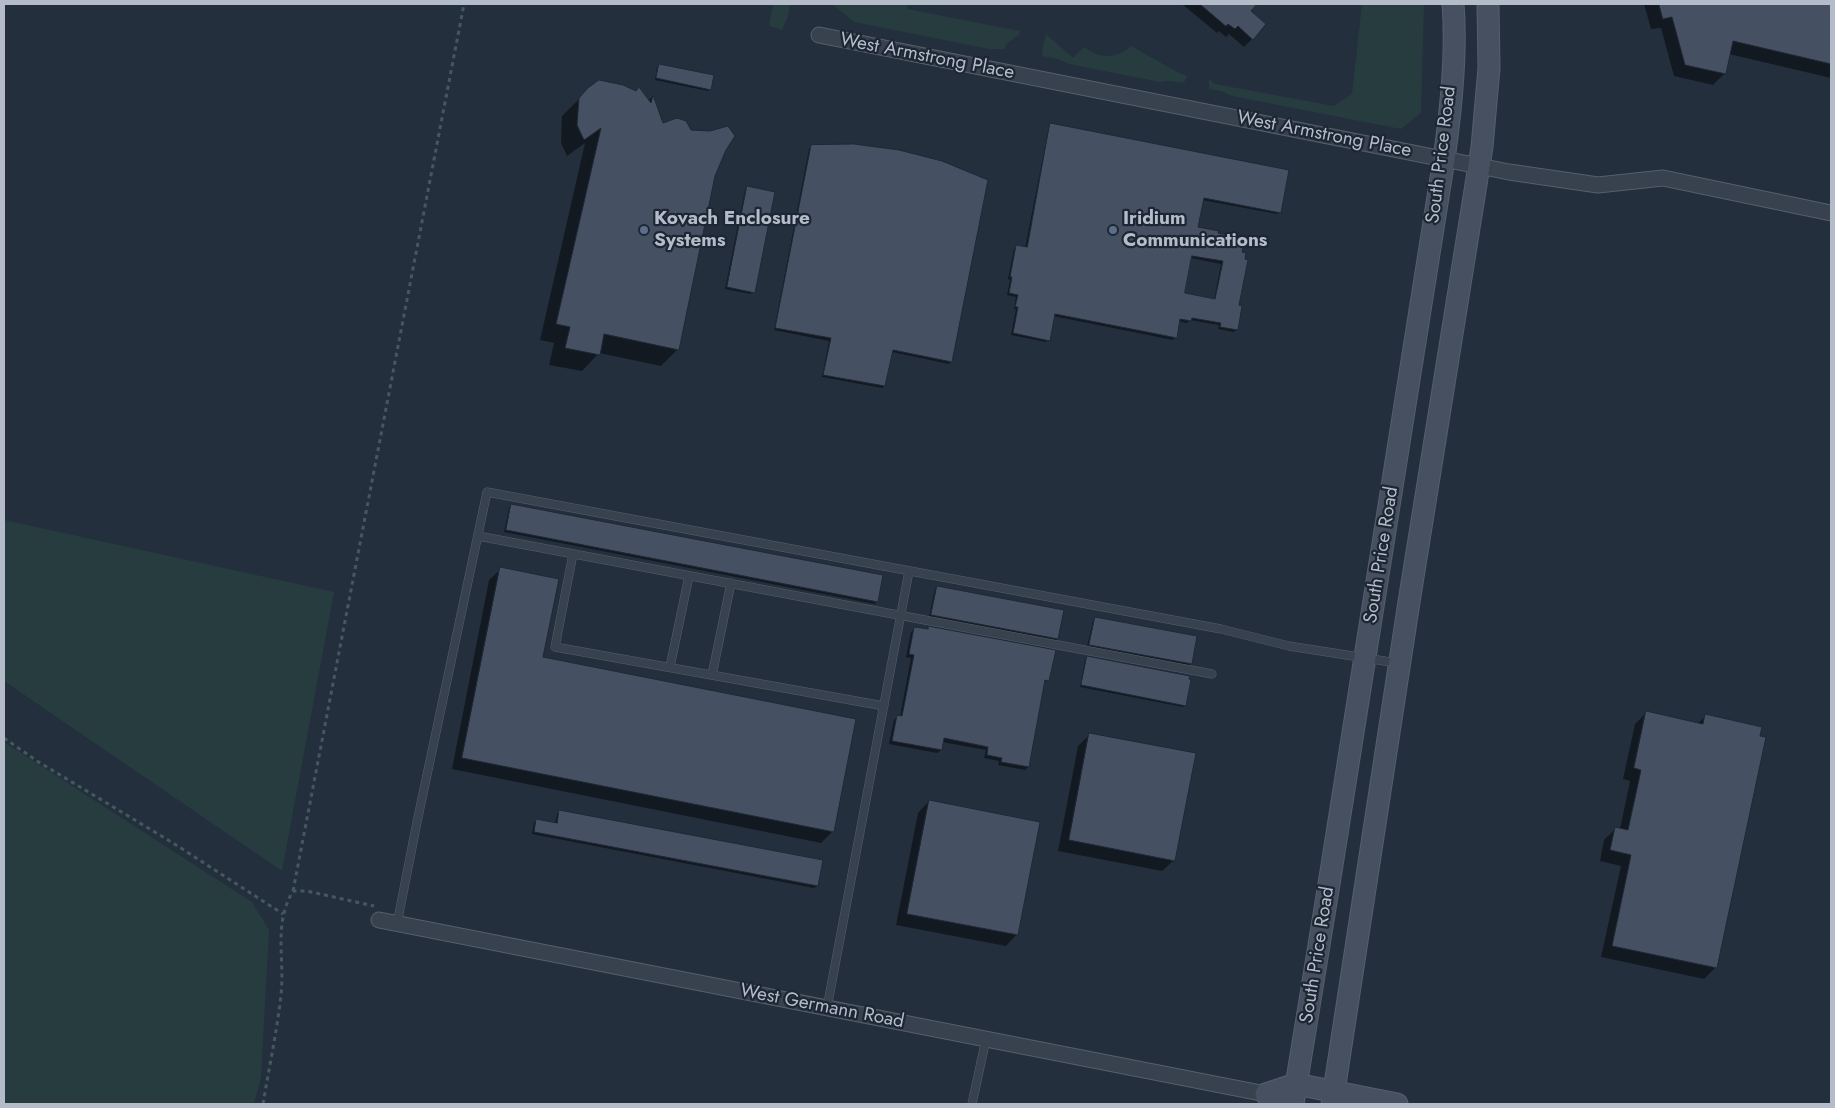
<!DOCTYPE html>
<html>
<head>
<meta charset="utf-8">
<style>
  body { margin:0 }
  #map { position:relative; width:1835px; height:1108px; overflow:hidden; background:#242f3e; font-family:Jost,sans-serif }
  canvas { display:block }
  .frame { position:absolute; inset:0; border:5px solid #b4bcc9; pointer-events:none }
</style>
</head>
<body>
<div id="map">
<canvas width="1835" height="1108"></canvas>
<div class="frame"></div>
</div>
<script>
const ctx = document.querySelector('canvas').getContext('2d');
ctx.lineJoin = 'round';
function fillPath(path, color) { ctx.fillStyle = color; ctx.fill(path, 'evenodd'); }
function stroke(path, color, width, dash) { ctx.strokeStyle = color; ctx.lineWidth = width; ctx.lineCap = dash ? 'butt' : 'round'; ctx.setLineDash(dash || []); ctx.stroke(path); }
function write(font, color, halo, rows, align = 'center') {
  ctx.font = font + ' Jost,sans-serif'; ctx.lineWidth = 4.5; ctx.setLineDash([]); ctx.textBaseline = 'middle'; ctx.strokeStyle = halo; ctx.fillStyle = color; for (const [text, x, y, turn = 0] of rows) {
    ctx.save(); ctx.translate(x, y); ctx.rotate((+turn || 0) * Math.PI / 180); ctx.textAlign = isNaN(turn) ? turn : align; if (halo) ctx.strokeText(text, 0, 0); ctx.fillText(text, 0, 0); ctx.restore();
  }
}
fillPath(new Path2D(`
  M 773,4 L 790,4 L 788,16 L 782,30 L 769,26 Z
  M 832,4 L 908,4 L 907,9 L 1020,31 L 1019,35 L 1006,44 L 1005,49 L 989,49 L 854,22 Z
  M 1362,4 L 1424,4 L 1421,113 L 1401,129 L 1232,96 L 1221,91 L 1209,89 L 1209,79 L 1215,84 L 1334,106 L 1352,94 Z
  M 1046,34 L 1073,58 L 1084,47 C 1099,59 1117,59 1131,46 L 1179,73 L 1187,76 L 1184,83 L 1168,81 L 1160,82 L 1069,64 L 1058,59 L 1043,56 L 1042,50 Z
  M 4,520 L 334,592 L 282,871 L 4,681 Z
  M 4,742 L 252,902 L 269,930 L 261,1077 L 254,1104 L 4,1104 Z`), '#263c3f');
fillPath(new Path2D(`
  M 1182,4 L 1255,4 L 1249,11 L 1252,39 L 1244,47 L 1229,34 L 1226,37 L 1219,31 L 1217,33 Z
  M 1644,4 L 1831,4 L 1831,78 L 1729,54 L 1725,73 L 1713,85 L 1674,76 L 1661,28 L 1651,29 Z
  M 660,65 L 710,89 L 708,91 L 655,80 L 657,68 Z
  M 589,89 L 648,101 L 652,97 L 663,125 L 690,131 L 725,150 L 713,175 L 678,349 L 661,366 L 599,353 L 582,371 L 549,365 L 554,343 L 540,340 L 585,143 L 567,156 L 561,143 L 562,116 Z
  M 1051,124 L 1280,212 L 1277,214 L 1202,200 L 1197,228 L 1217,234 L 1241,253 L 1236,330 L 1234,332 L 1218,329 L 1219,325 L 1190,320 L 1187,323 L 1178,321 L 1175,337 L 1173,340 L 1053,316 L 1049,340 L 1046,342 L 1011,335 L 1016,309 L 1014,309 L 1016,297 L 1007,295 L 1010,280 L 1008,279 L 1014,249 L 1017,246 L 1025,248 L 1049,127 ZM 1191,258 L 1221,264 L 1214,300 L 1183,294 Z
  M 812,146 L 951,361 L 949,364 L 892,352 L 884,386 L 882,388 L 822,377 L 829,341 L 774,330 L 809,149 Z
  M 748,187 L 753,292 L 751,294 L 725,289 L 745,190 Z
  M 511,505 L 877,601 L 875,604 L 504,532 L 509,508 Z
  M 501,569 L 542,658 L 833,831 L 821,843 L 452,769 L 489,580 Z
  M 937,587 L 1057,639 L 1055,641 L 929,617 L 935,589 Z
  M 1095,618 L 1196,637 L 1191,664 L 1188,666 L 1087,647 L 1093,621 Z
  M 915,628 L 926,630 L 929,628 L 1048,680 L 1043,683 L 1028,767 L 1025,770 L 998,765 L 999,761 L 984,758 L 986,750 L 942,742 L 941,750 L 937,753 L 889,744 L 894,720 L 897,717 L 900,717 L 911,658 L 906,657 L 911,632 Z
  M 1087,658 L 1185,705 L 1183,707 L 1080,687 L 1085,660 Z
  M 1646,713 L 1697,724 L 1706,716 L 1716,967 L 1704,979 L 1601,957 L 1621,866 L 1600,861 L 1604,840 L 1616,828 L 1620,829 L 1630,781 L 1623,779 L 1635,724 Z
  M 1090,734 L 1174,860 L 1162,871 L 1058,851 L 1078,746 Z
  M 929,801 L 1017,934 L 1006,946 L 896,925 L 918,813 Z
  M 560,812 L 817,886 L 814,888 L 532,834 L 534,823 L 536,820 L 555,824 L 557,814 Z`), '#0007');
const building = new Path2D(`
  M 1200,4 L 1257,4 L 1251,11 L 1266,24 L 1253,40 L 1238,26 L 1235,29 L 1228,24 L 1226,26 Z
  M 1659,4 L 1831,4 L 1831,64 L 1733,41 L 1726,74 L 1685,65 L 1672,17 L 1663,19 Z
  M 659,64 L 714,75 L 711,90 L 656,78 Z
  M 599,80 L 623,85 L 636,91 L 639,87 L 651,103 L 653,95 L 663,123 L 677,118 L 686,121 L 691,130 L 710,131 L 728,126 L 735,136 L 726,150 L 715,176 L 679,350 L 604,334 L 600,355 L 565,348 L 570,327 L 556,324 L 601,128 L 584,140 L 577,125 L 579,98 L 588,88 Z
  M 1050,123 L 1289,170 L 1281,213 L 1204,198 L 1198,227 L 1219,231 L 1218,233 L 1245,239 L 1242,252 L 1246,253 L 1245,259 L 1248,260 L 1239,305 L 1242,306 L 1238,330 L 1220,327 L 1221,323 L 1192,318 L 1191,321 L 1180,319 L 1177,338 L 1055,314 L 1050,341 L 1013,333 L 1018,307 L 1015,307 L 1018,295 L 1009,293 L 1012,277 L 1010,277 L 1016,245 L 1027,247 ZM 1192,256 L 1223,261 L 1215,299 L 1185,293 Z
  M 854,144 L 899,150 L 942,161 L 988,180 L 952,362 L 893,350 L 885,386 L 823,375 L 831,338 L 775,328 L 811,145 Z
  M 747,186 L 775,192 L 755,293 L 727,287 Z
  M 511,504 L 883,575 L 878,602 L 506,530 Z
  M 500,567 L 559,579 L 543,657 L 856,719 L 834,832 L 462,758 Z
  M 937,586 L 1064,610 L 1058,639 L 931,615 Z
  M 1095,617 L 1197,636 L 1192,664 L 1089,645 Z
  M 928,626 L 1056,650 L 1049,681 L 1045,680 L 1029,767 L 1001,762 L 1002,758 L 987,755 L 988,747 L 944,738 L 942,750 L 892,741 L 897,715 L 902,716 L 914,655 L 909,654 L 914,627 L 928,629 Z
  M 1087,656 L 1190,676 L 1189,679 L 1191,680 L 1186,706 L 1081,685 Z
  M 1646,711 L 1703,724 L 1705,714 L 1762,727 L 1760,736 L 1766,737 L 1717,968 L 1612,946 L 1631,855 L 1610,850 L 1615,827 L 1628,830 L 1641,770 L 1634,768 Z
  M 1089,733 L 1196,753 L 1175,861 L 1069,840 Z
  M 929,800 L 1040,822 L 1018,935 L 907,914 Z
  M 559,810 L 823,860 L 818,886 L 534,832 L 536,819 L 557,823 Z`);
fillPath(building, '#455162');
stroke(building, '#1f2835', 1);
const lane = new Path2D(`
  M 478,536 L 1212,674
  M 573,554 L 555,647 L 884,706
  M 670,667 L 689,576
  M 712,675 L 731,583
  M 397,924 L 417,822 L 487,492 L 1221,629 L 1289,646 L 1397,663
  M 827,1008 L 909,571
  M 972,1104 L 986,1039`);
const street = new Path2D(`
  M 819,35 L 1509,172 L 1598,185 L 1663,178 L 1831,213
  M 379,920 L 1266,1094`);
const secondary = new Path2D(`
  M 1276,1104 L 1266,1094 L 1296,1084 L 1397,1104
  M 1293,1104 L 1329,884 L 1444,159 C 1451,110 1457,53 1453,4
  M 1332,1104 L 1409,602 L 1482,147 L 1489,68 L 1488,4`);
stroke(lane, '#565f6c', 9);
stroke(street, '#565f6c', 17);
stroke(secondary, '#565f6c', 23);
stroke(new Path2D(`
  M 4,738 L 37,761 L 173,843 L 283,914
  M 293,891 L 464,4
  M 263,1104 C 269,1068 277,1031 281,995 C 285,958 273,925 293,891 L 307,891 L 374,906`), '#44595c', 3, [4, 4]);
stroke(lane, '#38414e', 8);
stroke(street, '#38414e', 15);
stroke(secondary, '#465061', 21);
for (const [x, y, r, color] of [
  [644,230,5,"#5c6f8a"],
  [1113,230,5,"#5c6f8a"]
]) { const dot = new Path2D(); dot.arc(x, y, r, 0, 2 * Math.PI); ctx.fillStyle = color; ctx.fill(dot); stroke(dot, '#1d2633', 2); }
write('19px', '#b4bcc9', '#1d2633', [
  ["West Armstrong Place",927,57,11],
  ["West Armstrong Place",1324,135,11],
  ["South Price Road",1442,155,-83],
  ["South Price Road",1382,555,-81],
  ["South Price Road",1318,955,-81],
  ["West Germann Road",822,1007,11]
]);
write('bold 19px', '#b4bcc9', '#1d2633', [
  ["Kovach Enclosure",654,219],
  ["Systems",654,241],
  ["Iridium",1123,219],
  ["Communications",1123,241]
], 'left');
</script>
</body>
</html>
